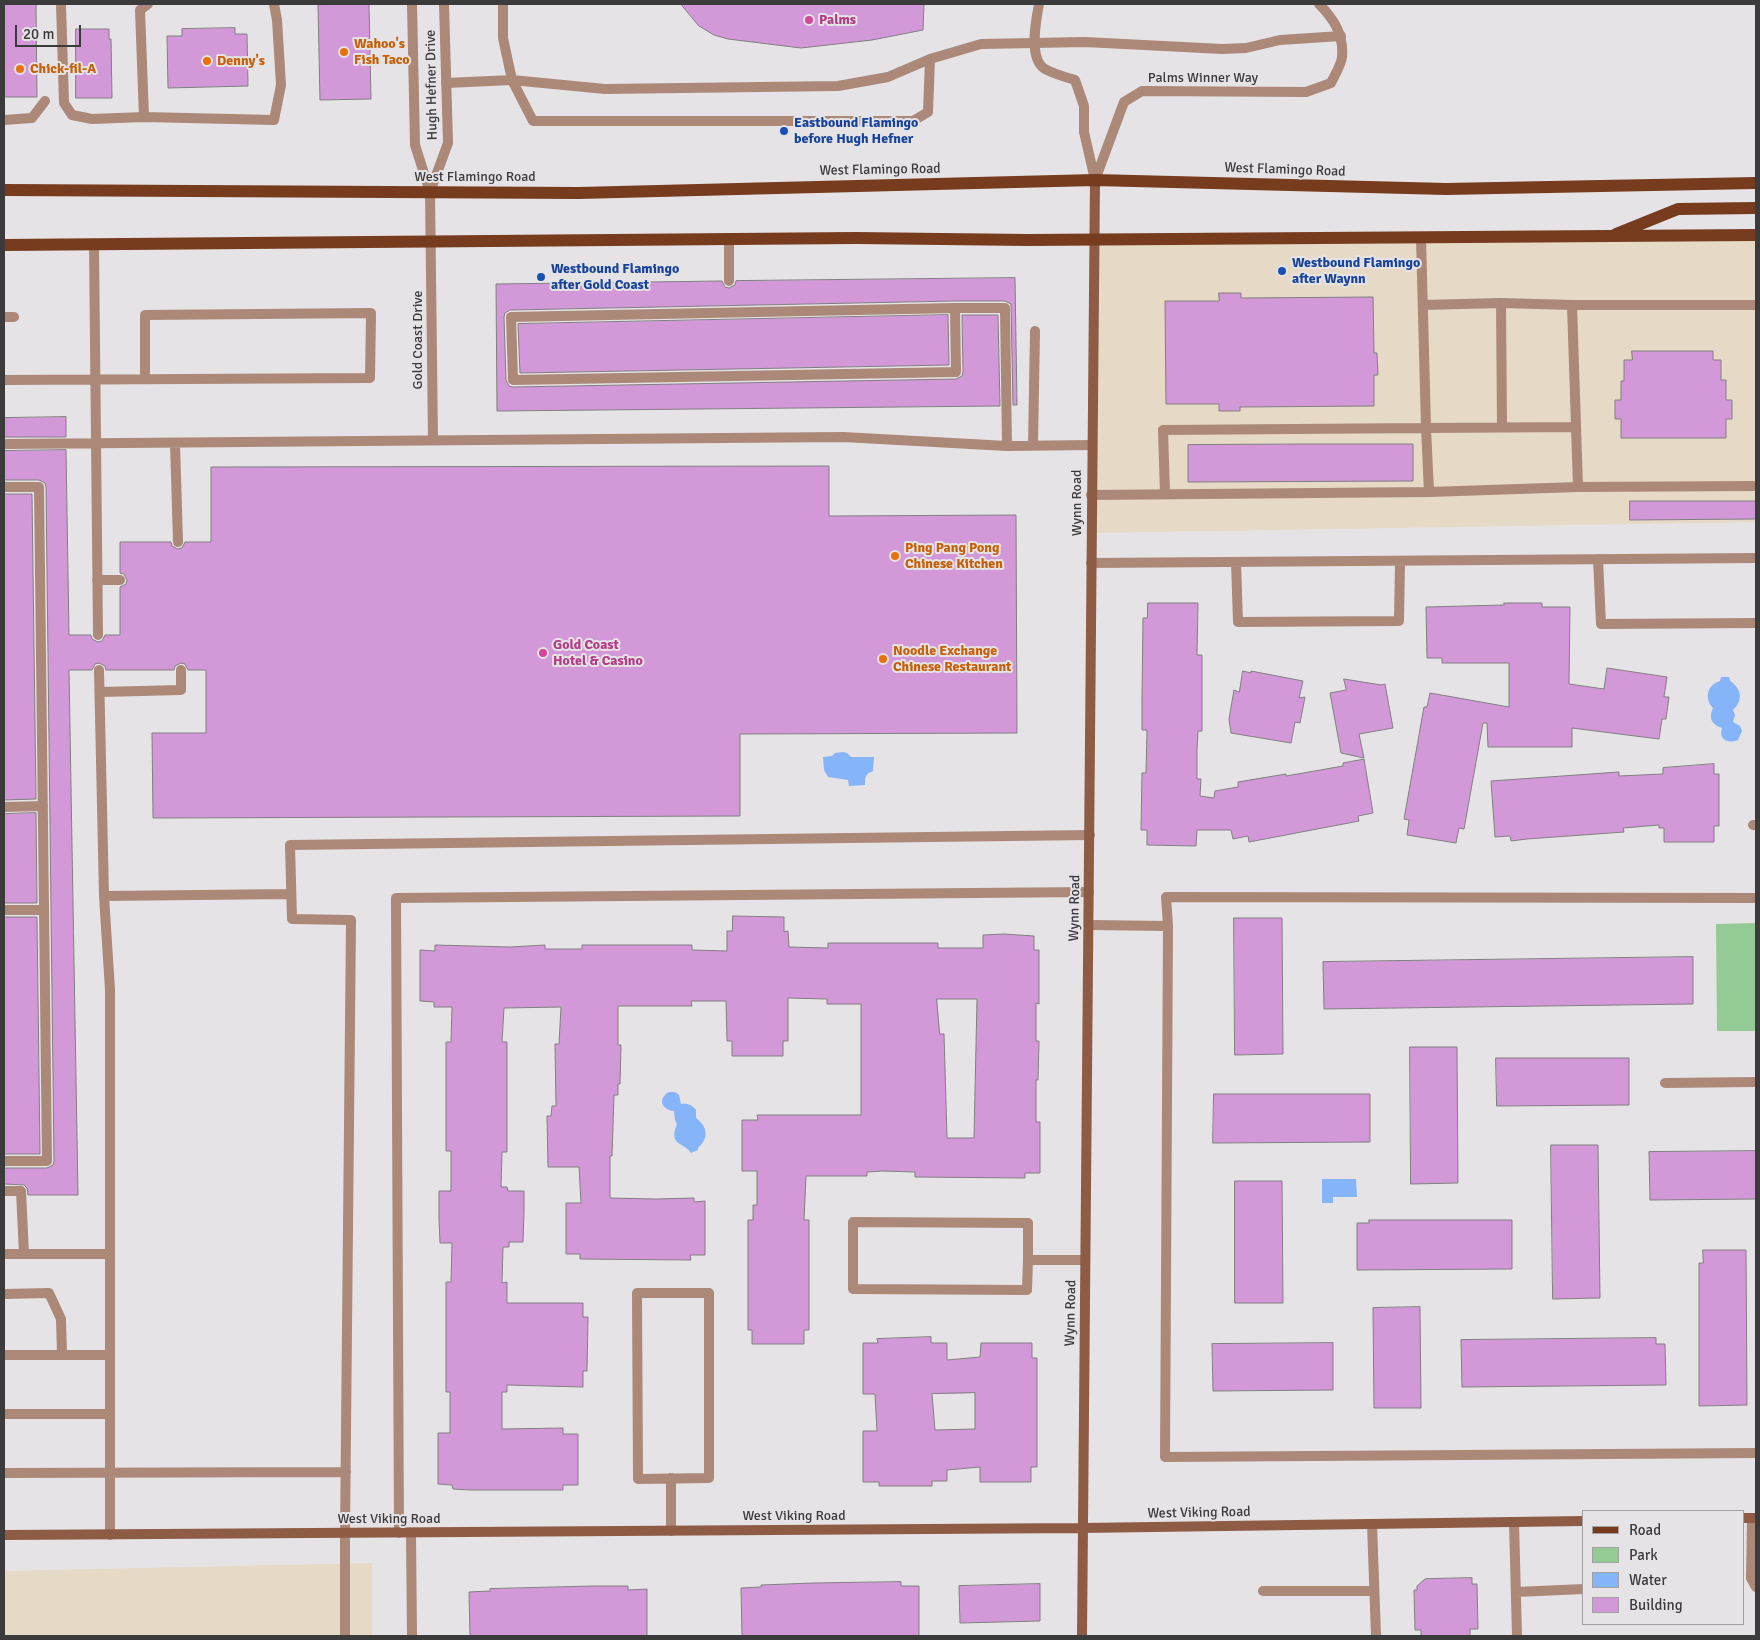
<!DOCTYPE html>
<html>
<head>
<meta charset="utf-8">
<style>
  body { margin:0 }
  #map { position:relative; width:1760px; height:1640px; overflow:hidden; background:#e6e3e6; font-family:Signika,sans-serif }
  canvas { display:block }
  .frame { position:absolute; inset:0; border:5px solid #3c3b3c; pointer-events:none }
  .legend { position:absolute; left:1582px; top:1510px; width:162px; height:115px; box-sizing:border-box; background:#e6e3e6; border:1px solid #a2a0a2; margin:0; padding:6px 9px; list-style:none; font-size:15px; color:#3c3b3c }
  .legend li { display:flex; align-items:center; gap:10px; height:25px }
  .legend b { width:25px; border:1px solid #a2a0a2 }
  .scale { position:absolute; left:15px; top:25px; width:66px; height:22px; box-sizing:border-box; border:2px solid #3c3b3c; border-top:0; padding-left:6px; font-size:15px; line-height:18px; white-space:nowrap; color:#3c3b3c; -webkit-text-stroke:4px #e6e3e6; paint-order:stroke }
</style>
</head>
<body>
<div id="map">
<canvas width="1760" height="1640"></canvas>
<div class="frame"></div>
<ul class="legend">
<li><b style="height:6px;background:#773b1e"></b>Road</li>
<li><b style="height:14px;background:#94cb94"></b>Park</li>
<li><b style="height:14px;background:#86b4f8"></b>Water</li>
<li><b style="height:14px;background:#d398d8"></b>Building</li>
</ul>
<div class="scale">20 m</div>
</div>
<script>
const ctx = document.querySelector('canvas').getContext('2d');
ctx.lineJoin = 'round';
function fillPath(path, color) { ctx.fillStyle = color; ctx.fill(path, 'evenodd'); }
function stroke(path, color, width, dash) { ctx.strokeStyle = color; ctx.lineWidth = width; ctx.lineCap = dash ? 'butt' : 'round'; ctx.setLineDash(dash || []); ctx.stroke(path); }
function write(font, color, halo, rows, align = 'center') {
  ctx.font = font + ' Signika,sans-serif'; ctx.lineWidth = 4; ctx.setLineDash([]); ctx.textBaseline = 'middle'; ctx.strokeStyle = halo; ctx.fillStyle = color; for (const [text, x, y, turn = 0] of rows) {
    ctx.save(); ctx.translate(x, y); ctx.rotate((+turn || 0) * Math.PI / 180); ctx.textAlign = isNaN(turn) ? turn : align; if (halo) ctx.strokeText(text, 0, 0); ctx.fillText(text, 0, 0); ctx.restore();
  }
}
fillPath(new Path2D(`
  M 1756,235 L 1756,522 L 1091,533 L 1093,239 Z
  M 372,1563 L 372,1636 L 4,1636 L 4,1571 Z`), '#e6d9c5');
fillPath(new Path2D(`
  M 1756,923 L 1756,1031 L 1717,1031 L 1716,924 Z`), '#94cb94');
fillPath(new Path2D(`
  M 1721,677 L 1729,677 L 1730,681 C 1741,688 1744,700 1733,710 L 1735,715 L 1733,722 L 1740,726 L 1742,731 L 1738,740 C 1729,744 1718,740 1722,728 C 1712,725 1708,718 1713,708 C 1704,698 1707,685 1720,681 Z
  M 843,752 L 847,753 L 851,757 L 874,757 L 873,771 C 865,774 865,777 865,785 L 849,786 L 848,780 L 828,777 L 824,770 L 823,757 L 832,756 L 835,753 Z
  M 669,1092 L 675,1092 L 679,1095 L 681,1104 C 688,1103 692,1105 696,1110 L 696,1118 C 708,1127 709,1138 698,1148 L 698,1150 L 691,1153 C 684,1142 668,1146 677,1124 L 675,1120 L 674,1111 C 662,1110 657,1099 669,1092 Z
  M 1322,1179 L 1356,1179 L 1357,1197 L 1333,1197 L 1333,1203 L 1322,1203 Z`), '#86b4f8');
const building = new Path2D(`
  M 4,4 L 36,4 L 37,97 L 4,97 Z
  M 369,4 L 371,99 L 320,100 L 318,5 Z
  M 681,4 L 924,4 L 923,30 L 872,40 L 801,48 L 728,39 L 714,35 L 699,26 Z
  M 235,28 L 235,34 L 247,34 L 248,86 L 168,88 L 167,36 L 182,36 L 182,29 Z
  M 76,29 L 109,29 L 109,39 L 111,39 L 112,98 L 76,98 Z
  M 1015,278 L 1017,405 L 1013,405 L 1011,304 L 1005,301 L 955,301 L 510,310 L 505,313 L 504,317 L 506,380 L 509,386 L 513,387 L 956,379 L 962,376 L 963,372 L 962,315 L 998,315 L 1000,406 L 497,411 L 496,284 L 722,281 L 725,287 L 729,288 L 735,285 L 736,281 Z
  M 1219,293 L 1241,293 L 1241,298 L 1373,297 L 1374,353 L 1377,353 L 1378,375 L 1374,375 L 1374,406 L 1240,407 L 1240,411 L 1219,411 L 1219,404 L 1166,404 L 1165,301 L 1219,301 Z
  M 948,315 L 949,365 L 520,373 L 518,324 Z
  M 1632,351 L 1713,351 L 1713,360 L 1721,360 L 1721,380 L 1726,380 L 1726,400 L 1732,400 L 1732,419 L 1726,419 L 1726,438 L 1621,438 L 1621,419 L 1615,419 L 1615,400 L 1621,400 L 1621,381 L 1624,381 L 1624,360 L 1632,360 Z
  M 66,417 L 66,437 L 4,437 L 4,418 Z
  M 1303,444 L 1413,444 L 1413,481 L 1188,482 L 1188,445 Z
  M 66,450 L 69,635 L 91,635 L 92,639 L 98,642 L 102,641 L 105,635 L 120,635 L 120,587 L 126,584 L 127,580 L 124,574 L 120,573 L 120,542 L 171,542 L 172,546 L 178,549 L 182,548 L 185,542 L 211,542 L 211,467 L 829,466 L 829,516 L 1016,515 L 1017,733 L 740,734 L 740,816 L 153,818 L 152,733 L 206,733 L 206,670 L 188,670 L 185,664 L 181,663 L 175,666 L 174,670 L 106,670 L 105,666 L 99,663 L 95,664 L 92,670 L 69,670 L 78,1195 L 28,1195 L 27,1188 L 24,1185 L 4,1184 L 4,1168 L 47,1168 L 53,1165 L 54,1161 L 46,487 L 45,483 L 39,480 L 4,480 L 4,451 Z
  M 4,494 L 32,494 L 36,799 L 4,800 Z
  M 1630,501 L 1756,501 L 1756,519 L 1630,520 Z
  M 1148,603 L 1198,603 L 1197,655 L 1202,655 L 1202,731 L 1198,731 L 1197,749 L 1197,779 L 1201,779 L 1200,796 L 1214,798 L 1215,791 L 1238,787 L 1238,782 L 1286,774 L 1286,776 L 1343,766 L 1343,763 L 1364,759 L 1373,813 L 1358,816 L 1359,821 L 1249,842 L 1248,836 L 1233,839 L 1231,830 L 1197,830 L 1196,846 L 1147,845 L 1147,830 L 1141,830 L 1142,773 L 1146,773 L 1147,730 L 1142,730 L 1142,697 L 1143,618 L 1147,618 Z
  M 1504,603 L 1542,603 L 1542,607 L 1570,607 L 1569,684 L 1604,689 L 1607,668 L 1667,677 L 1664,697 L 1669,697 L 1666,719 L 1662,719 L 1659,739 L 1572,728 L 1572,747 L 1488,747 L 1487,723 L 1483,723 L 1464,829 L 1459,828 L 1456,843 L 1407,835 L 1409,820 L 1404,819 L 1424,707 L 1427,707 L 1430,693 L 1509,707 L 1509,663 L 1442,663 L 1442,658 L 1427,658 L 1426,607 L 1504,605 Z
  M 1243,671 L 1251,673 L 1251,671 L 1303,681 L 1299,698 L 1305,697 L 1300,723 L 1295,722 L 1291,743 L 1231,733 L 1229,719 L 1234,690 L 1239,692 Z
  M 1344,679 L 1381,685 L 1385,684 L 1393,728 L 1359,734 L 1364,758 L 1341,753 L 1330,693 L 1346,690 Z
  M 1714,764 L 1714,774 L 1719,774 L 1719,826 L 1714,826 L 1714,842 L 1664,842 L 1664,828 L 1659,828 L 1659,825 L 1623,828 L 1624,832 L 1527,839 L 1511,841 L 1510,836 L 1495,837 L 1491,781 L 1619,772 L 1619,776 L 1663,774 L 1663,768 Z
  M 36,813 L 37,903 L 4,903 L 4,814 Z
  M 733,916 L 784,917 L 784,932 L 788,931 L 789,947 L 828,948 L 828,943 L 938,943 L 938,948 L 983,948 L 983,935 L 1004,934 L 1034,936 L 1034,950 L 1039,950 L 1039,1004 L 1036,1003 L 1036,1041 L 1039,1041 L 1038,1080 L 1036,1080 L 1036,1122 L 1040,1122 L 1040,1173 L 1025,1173 L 1025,1178 L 915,1177 L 915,1172 L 882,1171 L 867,1172 L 867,1176 L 806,1176 L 804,1220 L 809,1220 L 809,1330 L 804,1330 L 804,1344 L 752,1344 L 752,1330 L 748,1330 L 748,1220 L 753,1220 L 753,1205 L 757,1205 L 757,1171 L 742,1171 L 742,1120 L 758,1120 L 757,1115 L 861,1115 L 861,1004 L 827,1004 L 827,999 L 788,998 L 788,1041 L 783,1041 L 783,1056 L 732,1056 L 732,1041 L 727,1041 L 726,1001 L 691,1001 L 692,1006 L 618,1006 L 618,1045 L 621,1045 L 620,1084 L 618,1084 L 618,1095 L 614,1095 L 612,1156 L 610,1156 L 610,1198 L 656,1199 L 694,1198 L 694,1202 L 705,1201 L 705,1255 L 690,1255 L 691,1260 L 580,1259 L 580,1254 L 566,1254 L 566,1203 L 581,1203 L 579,1167 L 548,1167 L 547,1116 L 551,1116 L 552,1106 L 556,1106 L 555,1044 L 559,1044 L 561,1007 L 504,1008 L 502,1042 L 507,1042 L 507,1152 L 502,1152 L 501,1187 L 507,1187 L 508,1191 L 524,1191 L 524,1212 L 523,1242 L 509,1242 L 509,1247 L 503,1247 L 502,1283 L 507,1282 L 507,1303 L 583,1303 L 583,1317 L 588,1317 L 587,1371 L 583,1371 L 583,1387 L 507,1385 L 507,1392 L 502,1392 L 502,1429 L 563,1428 L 563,1434 L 578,1434 L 578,1485 L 563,1485 L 563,1490 L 470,1490 L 453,1489 L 452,1485 L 438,1484 L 438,1433 L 450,1433 L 450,1392 L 446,1392 L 446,1282 L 451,1282 L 452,1243 L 440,1243 L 439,1219 L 439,1191 L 451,1191 L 451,1151 L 446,1151 L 446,1042 L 451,1042 L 452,1007 L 434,1007 L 434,1002 L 420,1001 L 420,950 L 435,951 L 435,945 L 510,947 L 545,945 L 545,949 L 582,949 L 582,945 L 692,945 L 692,950 L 727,951 L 727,931 L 732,931 ZM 937,999 L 977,999 L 974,1138 L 947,1138 L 944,1034 L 940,1034 Z
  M 4,917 L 37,917 L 40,1154 L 4,1154 Z
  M 1234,918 L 1282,918 L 1283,1054 L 1235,1055 Z
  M 1693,957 L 1693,1004 L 1324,1009 L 1323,962 Z
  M 1410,1047 L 1457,1047 L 1458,1183 L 1411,1184 Z
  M 1496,1058 L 1629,1058 L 1629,1105 L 1497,1106 Z
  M 1214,1094 L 1370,1094 L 1370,1142 L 1213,1143 Z
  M 1551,1145 L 1598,1145 L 1600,1298 L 1553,1299 Z
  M 1756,1151 L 1756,1199 L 1650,1200 L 1649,1152 Z
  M 1235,1181 L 1282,1181 L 1283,1303 L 1235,1303 Z
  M 1369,1220 L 1512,1220 L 1512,1269 L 1357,1270 L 1357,1223 L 1369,1223 Z
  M 1703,1250 L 1746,1250 L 1747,1405 L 1699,1406 L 1699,1263 L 1703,1263 Z
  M 1420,1307 L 1421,1408 L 1374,1408 L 1373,1308 Z
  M 931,1337 L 931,1343 L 947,1343 L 947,1360 L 980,1357 L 981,1343 L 1032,1343 L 1032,1358 L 1037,1358 L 1037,1467 L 1031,1467 L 1031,1482 L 980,1482 L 980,1467 L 947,1470 L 947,1481 L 932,1481 L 932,1486 L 879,1486 L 879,1482 L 863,1482 L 863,1431 L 877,1431 L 875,1394 L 863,1394 L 863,1343 L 878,1343 L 877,1339 ZM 975,1393 L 975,1429 L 935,1430 L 932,1394 Z
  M 1656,1338 L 1656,1344 L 1665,1344 L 1666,1385 L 1462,1387 L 1461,1340 Z
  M 1333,1343 L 1333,1390 L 1213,1391 L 1212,1344 Z
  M 1472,1578 L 1472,1584 L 1477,1584 L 1478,1629 L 1470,1629 L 1470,1636 L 1421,1636 L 1421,1630 L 1415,1630 L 1414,1590 L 1417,1590 L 1417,1586 L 1425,1579 Z
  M 901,1582 L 901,1586 L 919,1586 L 919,1636 L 742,1636 L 741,1588 L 761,1587 L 761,1585 L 813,1583 Z
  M 1040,1584 L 1040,1621 L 960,1623 L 959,1586 Z
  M 594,1586 L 628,1586 L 628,1590 L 647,1589 L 647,1636 L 470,1636 L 469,1592 L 490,1591 L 490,1589 Z`);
fillPath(building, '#d398d8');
stroke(building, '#817f81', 1);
stroke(new Path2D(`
  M 61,4 L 64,103 L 72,115 L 92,119 L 144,117
  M 148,4 L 140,10 L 144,117 L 274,120 L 281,85 L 277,20 L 274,4
  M 503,4 L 503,38 L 512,80 L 533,121 L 913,121 L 928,112 L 930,59
  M 446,83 L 512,80 L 605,89 L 838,86 L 888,77 L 930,59 L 981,44 L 1085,42 L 1222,49 L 1246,48 L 1280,40 L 1341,36
  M 4,120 L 32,118 L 45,101
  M 729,239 L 729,281
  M 94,245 L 98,635
  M 1501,303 L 1502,427
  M 1423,305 L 1501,303 L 1572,305
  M 1756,305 L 1572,305 L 1578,487 L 1756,486
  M 955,308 L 956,372 L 513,380 L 511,317 L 955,308 L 1005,308 L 1007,446 L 1092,445
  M 4,317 L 14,317
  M 4,380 L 370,378 L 371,313 L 145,315 L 145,379
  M 1576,427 L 1426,428 L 1429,492 L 1578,487
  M 175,443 L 178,542
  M 4,444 L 843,437 L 1007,446
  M 1033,445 L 1035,331
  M 4,487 L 39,487 L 47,1161 L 4,1161
  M 1165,494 L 1163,430 L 1426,428 L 1421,238
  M 1091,495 L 1429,492
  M 1598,559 L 1601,624 L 1756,623
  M 1236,562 L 1238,622 L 1399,621 L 1400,561
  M 1091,563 L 1756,558
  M 97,580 L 120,580
  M 99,670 L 104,896 L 110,990 L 110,1535
  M 100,692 L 181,690 L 181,670
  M 4,807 L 43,806
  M 1753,825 L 1756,825
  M 104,896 L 291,894
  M 4,910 L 44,910
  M 1089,925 L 1168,926 L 1165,1457 L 1756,1453
  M 1168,926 L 1166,897 L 1756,898
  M 1665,1083 L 1756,1082
  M 4,1191 L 21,1191 L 24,1254 L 4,1254
  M 24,1254 L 110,1254
  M 1028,1260 L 1027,1290 L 853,1289 L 853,1222 L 1028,1223 L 1028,1260 L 1085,1260
  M 637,1293 L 709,1293 L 709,1478 L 638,1479 Z
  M 4,1294 L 49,1293 L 61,1319 L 62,1355
  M 4,1355 L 110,1355
  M 4,1414 L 110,1414
  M 4,1473 L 346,1472
  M 671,1478 L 671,1531
  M 1752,1518 L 1751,1578 L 1756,1587
  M 1514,1522 L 1517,1636
  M 1372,1524 L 1376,1636
  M 399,1533 L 396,898 L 1089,892
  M 411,1533 L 412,1636
  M 1263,1591 L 1374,1591
  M 1516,1592 L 1584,1589
  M 345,1636 L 345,1533 L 351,920 L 292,919 L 290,845 L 1090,835`), '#ac8879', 10);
stroke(new Path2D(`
  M 412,4 L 415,145 L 430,192 L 433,440
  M 1039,4 C 1036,20 1028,59 1045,69 C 1054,74 1065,77 1075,80 L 1084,106 L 1084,132 L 1095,180
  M 1095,180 L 1124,102 L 1142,91 L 1306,92 L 1331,83 C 1334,76 1341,66 1342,57 C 1344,35 1334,19 1319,4
  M 430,192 L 448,143 L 444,4`), '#ac8879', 10);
stroke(new Path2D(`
  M 1744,1518 L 1756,1518
  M 4,1535 L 1082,1528 L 1584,1521
  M 1082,1636 L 1095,180`), '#8e5c45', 10);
stroke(new Path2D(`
  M 4,190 L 579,193 L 1095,180 L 1446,189 L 1756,183
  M 1616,234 L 1678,209 L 1756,208
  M 4,245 L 855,238 L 1028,240 L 1756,235`), '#773b1e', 12);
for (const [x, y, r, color] of [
  [809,20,5,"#d1479c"],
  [344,52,5,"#e8710a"],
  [207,61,5,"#e8710a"],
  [20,69,5,"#e8710a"],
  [784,131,5,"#1a4fb4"],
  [1282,271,5,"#1a4fb4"],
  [541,277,5,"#1a4fb4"],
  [895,556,5,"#e8710a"],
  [543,653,5,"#d1479c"],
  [883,659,5,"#e8710a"]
]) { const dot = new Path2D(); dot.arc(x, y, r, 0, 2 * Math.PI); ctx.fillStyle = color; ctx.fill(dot); stroke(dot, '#e6e3e6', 2); }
write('bold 14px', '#b23c85', '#e6e3e6', [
  ["Palms",819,20],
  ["Gold Coast",553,645],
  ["Hotel & Casino",553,661]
], 'left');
write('bold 14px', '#c56008', '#e6e3e6', [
  ["Wahoo's",354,44],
  ["Fish Taco",354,60],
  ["Denny's",217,61],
  ["Chick-fil-A",30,69],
  ["Ping Pang Pong",905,548],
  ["Chinese Kitchen",905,564],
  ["Noodle Exchange",893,651],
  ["Chinese Restaurant",893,667]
], 'left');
write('14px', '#3c3b3c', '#e6e3e6', [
  ["Palms Winner Way",1203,78],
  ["Hugh Hefner Drive",432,85,-91],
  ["West Flamingo Road",880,170,-1],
  ["West Flamingo Road",1285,170,2],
  ["West Flamingo Road",475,177],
  ["Gold Coast Drive",418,340,-90],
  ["Wynn Road",1077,503,-90],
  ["Wynn Road",1075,908,-89],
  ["Wynn Road",1071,1313,-89],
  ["West Viking Road",1199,1513,-1],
  ["West Viking Road",794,1516],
  ["West Viking Road",389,1519]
]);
write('bold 14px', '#164399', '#e6e3e6', [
  ["Eastbound Flamingo",794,123],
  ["before Hugh Hefner",794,139],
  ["Westbound Flamingo",1292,263],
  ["after Waynn",1292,279],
  ["Westbound Flamingo",551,269],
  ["after Gold Coast",551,285]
], 'left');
</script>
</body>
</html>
